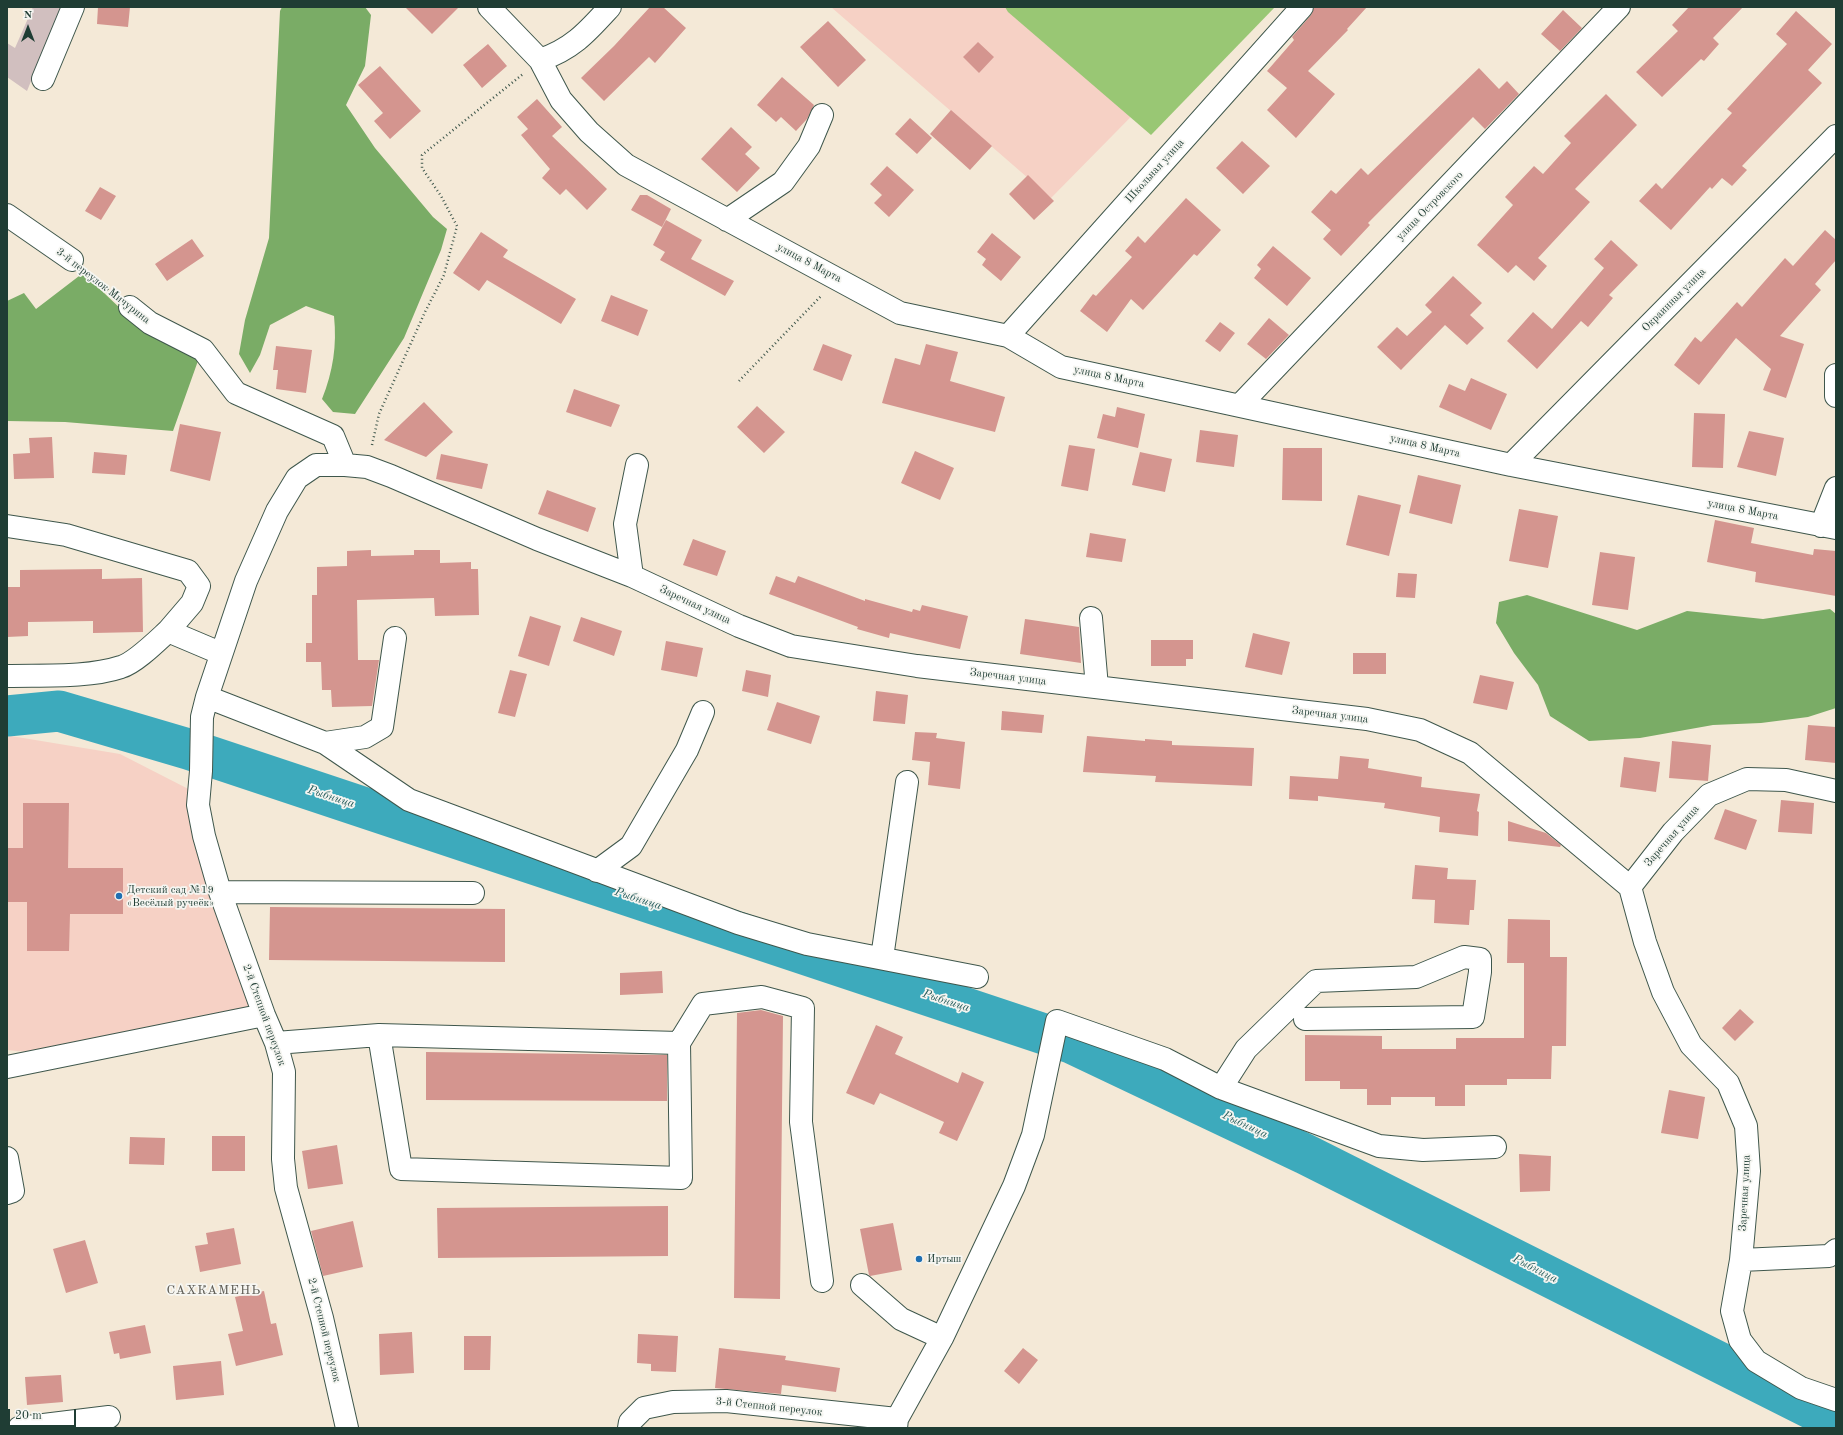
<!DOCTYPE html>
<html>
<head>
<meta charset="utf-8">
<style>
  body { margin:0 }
  #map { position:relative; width:1843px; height:1435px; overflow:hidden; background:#f4e9d7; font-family:"Old Standard TT",serif }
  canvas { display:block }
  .frame { position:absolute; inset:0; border:8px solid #1f3d34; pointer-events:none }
  .north { position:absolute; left:8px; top:8px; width:40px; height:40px; -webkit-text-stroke:3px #f6f6f2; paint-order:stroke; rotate:0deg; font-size:11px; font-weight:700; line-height:16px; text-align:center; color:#1f3d34 }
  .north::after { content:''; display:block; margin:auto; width:14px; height:18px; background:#1f3d34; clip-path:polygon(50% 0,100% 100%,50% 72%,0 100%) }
  .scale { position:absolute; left:8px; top:1409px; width:68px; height:18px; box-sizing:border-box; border:2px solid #1f3d34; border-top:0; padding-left:5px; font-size:12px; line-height:14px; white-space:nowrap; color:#1f3d34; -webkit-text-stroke:3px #f6f6f2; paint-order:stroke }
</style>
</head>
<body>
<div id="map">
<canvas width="1843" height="1435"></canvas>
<div class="frame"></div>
<div class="north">N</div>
<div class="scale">20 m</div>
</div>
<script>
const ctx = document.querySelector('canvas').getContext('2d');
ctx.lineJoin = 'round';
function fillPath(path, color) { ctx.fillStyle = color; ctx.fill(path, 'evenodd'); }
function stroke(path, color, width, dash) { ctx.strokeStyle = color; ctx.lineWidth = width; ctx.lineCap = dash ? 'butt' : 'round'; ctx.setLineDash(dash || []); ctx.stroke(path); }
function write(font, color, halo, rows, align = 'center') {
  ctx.font = font + ' "Old Standard TT",serif'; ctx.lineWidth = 3.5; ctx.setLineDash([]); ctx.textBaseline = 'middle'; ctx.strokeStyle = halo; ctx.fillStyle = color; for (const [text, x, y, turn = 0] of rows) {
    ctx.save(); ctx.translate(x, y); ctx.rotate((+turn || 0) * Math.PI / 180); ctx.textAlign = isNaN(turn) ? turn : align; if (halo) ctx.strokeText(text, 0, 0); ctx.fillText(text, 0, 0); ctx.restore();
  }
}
fillPath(new Path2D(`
  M 831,7 L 1239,7 L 1051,198 Z
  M 11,736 L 120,754 L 206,798 L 252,1007 L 38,1053 L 7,1050 L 7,737 Z`), '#f6d1c5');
fillPath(new Path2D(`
  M 33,7 L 61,7 L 27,91 L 7,77 L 7,43 L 15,48 Z`), '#d1bfbf');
fillPath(new Path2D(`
  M 1005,7 L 1275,7 L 1151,135 L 1008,12 Z`), '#99c774');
fillPath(new Path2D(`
  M 282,7 L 365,7 L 371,15 L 365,66 L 346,105 L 375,148 L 433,217 L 447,229 L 441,250 L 404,338 L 355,414 L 333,412 L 322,399 C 333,371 337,346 334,316 L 306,306 L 270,325 L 260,355 L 250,373 L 239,354 L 245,320 L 269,238 L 280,11 Z
  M 83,273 L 143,330 L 199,358 L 173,431 L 65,422 L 7,421 L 7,301 L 24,293 L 36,309 Z
  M 1527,595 L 1637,630 L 1687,611 L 1763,619 L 1830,609 L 1836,614 L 1836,708 L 1808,717 L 1761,723 L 1713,725 L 1640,738 L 1589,741 L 1550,716 L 1538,685 L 1514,653 L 1496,623 L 1499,602 Z`), '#7aac66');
stroke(new Path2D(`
  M 7,716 L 59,711 L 188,749 L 1071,1043 L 1305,1154 L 1836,1421`), '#3daabc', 41);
fillPath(new Path2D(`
  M 98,7 L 130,7 L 128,27 L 97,24 Z
  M 405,7 L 459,7 L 432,34 Z
  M 650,7 L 663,7 L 686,28 L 655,63 L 649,57 L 604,101 L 581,78 L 614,46 Z
  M 1314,7 L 1367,7 L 1347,29 L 1348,30 L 1308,71 L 1335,94 L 1296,138 L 1267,110 L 1287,88 L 1267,71 L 1294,40 L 1292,37 L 1311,15 Z
  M 1689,7 L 1743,7 L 1713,38 L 1719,44 L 1704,61 L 1701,59 L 1662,97 L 1636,72 L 1678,31 L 1672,25 Z
  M 1563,10 L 1582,28 L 1560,51 L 1541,34 Z
  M 1796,11 L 1832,44 L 1808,70 L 1822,83 L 1742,166 L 1747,170 L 1732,186 L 1722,178 L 1712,189 L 1710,187 L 1671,230 L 1639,201 L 1656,183 L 1662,189 L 1732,113 L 1727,109 L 1787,44 L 1776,34 Z
  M 828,21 L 866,60 L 838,87 L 800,47 Z
  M 978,42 L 994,57 L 979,73 L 963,57 Z
  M 488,44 L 507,66 L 482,88 L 463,65 Z
  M 380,66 L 421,111 L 390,139 L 374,121 L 383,113 L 358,85 Z
  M 1479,68 L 1499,89 L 1507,81 L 1519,94 L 1485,129 L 1473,117 L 1368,223 L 1370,225 L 1341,256 L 1323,239 L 1331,230 L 1311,212 L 1331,190 L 1336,194 L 1361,168 L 1368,175 Z
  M 782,77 L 814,105 L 807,119 L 796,131 L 781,117 L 776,122 L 757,105 Z
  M 1606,94 L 1637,125 L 1575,189 L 1590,202 L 1538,258 L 1547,266 L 1534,281 L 1516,265 L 1508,273 L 1477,245 L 1513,205 L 1505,197 L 1534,166 L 1543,174 L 1571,143 L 1564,136 Z
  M 537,99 L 562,127 L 552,136 L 607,189 L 587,210 L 566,189 L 560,195 L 542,178 L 550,169 L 521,135 L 528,129 L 517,117 Z
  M 951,110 L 992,146 L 970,170 L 930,134 Z
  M 910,118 L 932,138 L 917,154 L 895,134 Z
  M 731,127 L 752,147 L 745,154 L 760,168 L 737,192 L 701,159 Z
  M 1242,141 L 1270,166 L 1243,194 L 1216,168 Z
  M 887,166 L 914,190 L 889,217 L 874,203 L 882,195 L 870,184 Z
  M 1028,175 L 1054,201 L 1034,220 L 1009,194 Z
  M 100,187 L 116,196 L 101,220 L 85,211 Z
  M 640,195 L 647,195 L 671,209 L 662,227 L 631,210 Z
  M 1186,198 L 1221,230 L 1197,256 L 1194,254 L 1143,310 L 1131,299 L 1107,332 L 1080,311 L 1093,294 L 1096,296 L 1132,257 L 1125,251 L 1138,236 L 1145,243 Z
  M 666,220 L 702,240 L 691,259 L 734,281 L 725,296 L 660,260 L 665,252 L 653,245 Z
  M 1825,230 L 1836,240 L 1836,260 L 1815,284 L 1821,290 L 1780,336 L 1804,344 L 1786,398 L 1763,390 L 1771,369 L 1736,338 L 1699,385 L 1674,365 L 1695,337 L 1701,342 L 1737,302 L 1742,307 L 1785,258 L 1793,266 Z
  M 481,232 L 508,250 L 503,257 L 576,299 L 561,324 L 487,280 L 479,291 L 453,273 Z
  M 992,233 L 1021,257 L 1001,281 L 982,265 L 986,259 L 977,252 Z
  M 192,239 L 204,256 L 167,281 L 155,264 Z
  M 1611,240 L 1638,265 L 1609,295 L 1613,298 L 1588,327 L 1581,321 L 1537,369 L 1507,341 L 1533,312 L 1552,329 L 1604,268 L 1594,259 Z
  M 1273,246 L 1311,278 L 1287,306 L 1254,278 L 1261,269 L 1257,265 Z
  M 1453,276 L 1482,303 L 1470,315 L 1484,328 L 1467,345 L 1445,325 L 1401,370 L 1377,347 L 1397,327 L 1407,336 L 1432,312 L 1425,305 Z
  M 611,295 L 648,310 L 638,336 L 601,321 Z
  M 1269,318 L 1289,335 L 1266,359 L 1247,344 Z
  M 1220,322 L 1235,333 L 1220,352 L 1205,341 Z
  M 823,344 L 852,355 L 842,381 L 813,370 Z
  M 926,344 L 958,352 L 950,381 L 1005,397 L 995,432 L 882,403 L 895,358 L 920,365 Z
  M 276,346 L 312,350 L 306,393 L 276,389 L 278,370 L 273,370 Z
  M 1471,378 L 1507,394 L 1491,430 L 1439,407 L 1449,384 L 1465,391 Z
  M 574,389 L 620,405 L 611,427 L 566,412 Z
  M 424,402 L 453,432 L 426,457 L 384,440 Z
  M 757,406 L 785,432 L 764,453 L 737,427 Z
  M 1117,407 L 1145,414 L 1138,448 L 1097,438 L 1103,414 L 1115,417 Z
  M 1694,413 L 1725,414 L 1723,468 L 1692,467 Z
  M 180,424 L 221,432 L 210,481 L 170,471 Z
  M 1200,430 L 1238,435 L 1234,467 L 1196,462 Z
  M 1749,431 L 1784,438 L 1776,476 L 1737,467 Z
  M 52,437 L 54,478 L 14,479 L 13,454 L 30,453 L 29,438 Z
  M 1069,445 L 1095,449 L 1088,491 L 1061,486 Z
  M 1283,448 L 1322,448 L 1322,501 L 1282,500 Z
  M 915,451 L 954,468 L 940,500 L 901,483 Z
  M 94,452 L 127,455 L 125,475 L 92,473 Z
  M 1140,452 L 1172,459 L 1165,492 L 1132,485 Z
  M 441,454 L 488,464 L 482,489 L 436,479 Z
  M 1418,475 L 1461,485 L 1452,524 L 1409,513 Z
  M 547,490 L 596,508 L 588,532 L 538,514 Z
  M 1358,495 L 1401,505 L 1389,556 L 1346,545 Z
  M 1519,509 L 1558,516 L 1548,568 L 1509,561 Z
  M 1715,520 L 1754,528 L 1751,543 L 1813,555 L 1814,549 L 1836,551 L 1836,596 L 1755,582 L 1756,572 L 1707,562 Z
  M 1090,533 L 1126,539 L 1122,562 L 1086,557 Z
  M 693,539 L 726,551 L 717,576 L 683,565 Z
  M 371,550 L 371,556 L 414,555 L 414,550 L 440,550 L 440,563 L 471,562 L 471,569 L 478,569 L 479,615 L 435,616 L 434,598 L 357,600 L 358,660 L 379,660 L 372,706 L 332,707 L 331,690 L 322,690 L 321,662 L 306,662 L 306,643 L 312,643 L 312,595 L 317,595 L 317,567 L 347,566 L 347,551 Z
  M 1600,552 L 1635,557 L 1628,610 L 1592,605 Z
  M 102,569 L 102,579 L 142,578 L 143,632 L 93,633 L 93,621 L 28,622 L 28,636 L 7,637 L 7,587 L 20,587 L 20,570 Z
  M 1398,573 L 1417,574 L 1415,598 L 1396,597 Z
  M 776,576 L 795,583 L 798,576 L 865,601 L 865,599 L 912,612 L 913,609 L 920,611 L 922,605 L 968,616 L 960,649 L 890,633 L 889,638 L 857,629 L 858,627 L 769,594 Z
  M 530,616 L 561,626 L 549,666 L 518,656 Z
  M 581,617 L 622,631 L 614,656 L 573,641 Z
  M 1025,619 L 1079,627 L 1081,663 L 1020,654 Z
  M 1253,633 L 1290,642 L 1282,675 L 1245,667 Z
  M 1151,640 L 1193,640 L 1193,659 L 1186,659 L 1186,666 L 1151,666 Z
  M 666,641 L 703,648 L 697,677 L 661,670 Z
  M 1353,653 L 1386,653 L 1386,674 L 1353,674 Z
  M 510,670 L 527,674 L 515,717 L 498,713 Z
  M 746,670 L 771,675 L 768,697 L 742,691 Z
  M 1480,675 L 1514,682 L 1507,710 L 1473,703 Z
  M 876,691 L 908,695 L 905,724 L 873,721 Z
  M 777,702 L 820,716 L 811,744 L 767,730 Z
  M 1002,711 L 1044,715 L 1042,733 L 1001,730 Z
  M 1808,725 L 1836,727 L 1836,763 L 1805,760 Z
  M 915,732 L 937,733 L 936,738 L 965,742 L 960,789 L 928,785 L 930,762 L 912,760 Z
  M 1087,736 L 1145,741 L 1145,739 L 1172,741 L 1172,745 L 1254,748 L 1252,786 L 1155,782 L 1156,776 L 1083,772 Z
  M 1672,741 L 1711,745 L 1708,781 L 1669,778 Z
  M 1340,756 L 1369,759 L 1368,768 L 1422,777 L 1421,787 L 1480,794 L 1477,811 L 1479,812 L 1478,836 L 1439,832 L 1440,817 L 1384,808 L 1385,803 L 1318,796 L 1318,801 L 1289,799 L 1290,776 L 1338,779 Z
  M 1624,757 L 1660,762 L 1656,792 L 1620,787 Z
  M 1781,800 L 1814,803 L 1812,834 L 1778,832 Z
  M 23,803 L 69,803 L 68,868 L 123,868 L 123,914 L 70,914 L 69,951 L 27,951 L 27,902 L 7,902 L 7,848 L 23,848 Z
  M 1725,809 L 1757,820 L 1746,850 L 1714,839 Z
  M 1508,821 L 1546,833 L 1561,845 L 1560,847 L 1508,841 Z
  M 1415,865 L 1448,868 L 1447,879 L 1476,880 L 1474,910 L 1470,910 L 1469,925 L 1434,923 L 1435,900 L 1412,899 Z
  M 270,907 L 505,909 L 505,962 L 269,960 Z
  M 1508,919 L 1550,920 L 1550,957 L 1567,957 L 1566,1046 L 1552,1046 L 1551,1079 L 1507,1079 L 1507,1085 L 1465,1085 L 1465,1106 L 1435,1106 L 1435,1097 L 1391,1097 L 1391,1105 L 1367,1105 L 1367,1089 L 1340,1089 L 1340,1081 L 1305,1081 L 1305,1035 L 1382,1036 L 1382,1049 L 1456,1049 L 1456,1038 L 1524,1038 L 1524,963 L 1507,963 Z
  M 662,971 L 663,993 L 620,995 L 620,973 Z
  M 1740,1009 L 1754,1022 L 1735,1041 L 1722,1028 Z
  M 761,1010 L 783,1016 L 780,1299 L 734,1298 L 737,1013 Z
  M 876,1025 L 903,1037 L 895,1054 L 958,1083 L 962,1072 L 984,1082 L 957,1141 L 939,1133 L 944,1122 L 880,1093 L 874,1105 L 846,1093 Z
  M 426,1052 L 667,1055 L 667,1101 L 426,1100 Z
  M 1669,1090 L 1705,1097 L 1698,1139 L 1661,1133 Z
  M 212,1136 L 245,1136 L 245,1171 L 212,1171 Z
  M 130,1137 L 165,1138 L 164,1165 L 129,1164 Z
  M 337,1145 L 343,1184 L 308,1189 L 302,1151 Z
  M 1519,1154 L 1551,1156 L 1550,1191 L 1520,1192 Z
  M 668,1206 L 668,1256 L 438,1258 L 437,1208 Z
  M 353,1221 L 363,1267 L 323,1276 L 311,1231 Z
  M 893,1223 L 902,1270 L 870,1276 L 869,1275 L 860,1229 Z
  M 234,1228 L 241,1264 L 200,1272 L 195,1246 L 208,1244 L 206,1233 Z
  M 85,1240 L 98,1283 L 66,1293 L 53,1249 Z
  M 264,1291 L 271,1324 L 276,1323 L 283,1355 L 236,1366 L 228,1334 L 243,1331 L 235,1297 Z
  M 145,1325 L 151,1353 L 120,1359 L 119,1353 L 114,1354 L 109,1332 Z
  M 412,1332 L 414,1373 L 380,1375 L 379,1334 Z
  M 638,1334 L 678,1336 L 676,1372 L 651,1371 L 651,1364 L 637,1363 Z
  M 464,1336 L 491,1336 L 490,1370 L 464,1370 Z
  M 719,1348 L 786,1356 L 785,1360 L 840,1368 L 836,1392 L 782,1385 L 781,1394 L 715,1388 Z
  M 1023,1348 L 1038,1360 L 1019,1384 L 1004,1371 Z
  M 221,1361 L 224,1395 L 176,1400 L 173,1366 Z
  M 61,1375 L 63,1402 L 27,1405 L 25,1377 Z`), '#d4958f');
const minor = new Path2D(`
  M 489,7 L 540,60 L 561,100 L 589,132 L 626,165 L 900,313 L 1008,336 L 1061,367 L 1511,465 L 1836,528
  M 540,60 C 573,49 588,31 610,7
  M 43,79 L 73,7
  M 7,215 L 72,260
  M 727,220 L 783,182 L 809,146 L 822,115
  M 130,307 L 150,323 L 203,350 L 236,393 L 333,436 L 345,465
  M 1008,336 L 1302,7
  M 1836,375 L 1836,396
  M 1240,405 L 1619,7
  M 1511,465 L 1836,136
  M 7,526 L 66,535 L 188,571 L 199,586 L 192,603 L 168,631 L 220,653
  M 1821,526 L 1836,488
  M 632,576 L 625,524 L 637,465
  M 1091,618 L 1097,687
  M 7,676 C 42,675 88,678 121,667 C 135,663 157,641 168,631
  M 207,697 L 325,743 L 409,800 L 738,923 L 807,944 L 977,977
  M 325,743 L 365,737 L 382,727 L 395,638
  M 597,871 L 631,846 L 687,750 L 703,712
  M 1630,887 L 1673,832 L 1709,795 L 1747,779 L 1786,780 L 1836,791
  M 220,892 L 473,893
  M 882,958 L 907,782
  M 276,1043 L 379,1035 L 679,1043 L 681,1178 L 401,1169 L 379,1035
  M 679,1043 L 703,1004 L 762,997 L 803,1008 L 801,1122 L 822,1281
  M 7,1067 L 264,1015
  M 1221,1088 L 1246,1049 L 1316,981 L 1416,977 L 1464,957 L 1480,959 L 1480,972 L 1473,1017 L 1305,1019
  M 7,1158 L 13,1191 L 7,1193
  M 1741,1260 L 1829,1256 L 1836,1250
  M 862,1285 L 901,1319 L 942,1338
  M 19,1428 L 109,1417
  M 347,1428 L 322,1318 L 286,1188 L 283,1159 L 284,1072 L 276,1043 L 264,1015 L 220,892 L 204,836 L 198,805 L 201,771 L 202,717 L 207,697 L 246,581 L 277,511 L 297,478 L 316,465 L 345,465 L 367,467 L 391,476 L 537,539 L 632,576 L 739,626 L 791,646 L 917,666 L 1367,719 L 1420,730 L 1470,753 L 1630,887 L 1645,942 L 1663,992 L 1691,1045 L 1728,1083 L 1746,1126 L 1749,1171 L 1741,1260 L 1732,1311 L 1740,1340 L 1756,1361 L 1801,1388 L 1836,1400
  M 629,1428 L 630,1422 L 644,1408 L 673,1402 L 726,1401 L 897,1419
  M 896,1428 L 897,1419 L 942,1338 L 1014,1186 L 1033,1135 L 1057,1021 L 1165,1059 L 1221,1088 L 1379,1146 L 1423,1150 L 1495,1147`);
stroke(minor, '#3f574c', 24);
stroke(new Path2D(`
  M 89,274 L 113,294
  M 739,381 L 821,296
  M 372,445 L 379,414 L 425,312 L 444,275 L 457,226 L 441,196 L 422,168 L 422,155 L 523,74`), '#3f574c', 2.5, [1, 3]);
stroke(minor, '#fff', 22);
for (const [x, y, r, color] of [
  [119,896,4,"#1f6fb2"],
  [919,1259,4,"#1f6fb2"]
]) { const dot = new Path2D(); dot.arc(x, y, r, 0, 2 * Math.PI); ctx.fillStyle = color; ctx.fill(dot); stroke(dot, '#f6f6f2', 1.5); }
write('11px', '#1f3d34', '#f6f6f2', [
  ["Школьная улица",1155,171,-48],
  ["улица Островского",1430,206,-46],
  ["улица 8 Марта",809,263,28],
  ["3-й переулок Мичурина",103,286,38],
  ["Окраинная улица",1674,300,-45],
  ["улица 8 Марта",1109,377,12],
  ["улица 8 Марта",1425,446,13],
  ["улица 8 Марта",1743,510,11],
  ["Заречная улица",695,605,25],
  ["Заречная улица",1008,677,7],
  ["Заречная улица",1330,715,7],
  ["Заречная улица",1672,836,-49],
  ["2-й Степной переулок",264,1015,70],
  ["Заречная улица",1745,1193,-87],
  ["2-й Степной переулок",324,1330,76],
  ["3-й Степной переулок",769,1407,6]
]);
write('11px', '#1f3d34', '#f6f6f2', [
  ["Детский сад №19",127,890],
  ["«Весёлый ручеёк»",127,903],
  ["Иртыш",927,1259]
], 'left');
write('italic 12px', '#285e5d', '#f6f6f2', [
  ["Рыбница",331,797,18],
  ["Рыбница",638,899,18],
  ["Рыбница",946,1001,18],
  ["Рыбница",1245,1125,25],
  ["Рыбница",1535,1269,27]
]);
ctx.letterSpacing = '1px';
write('13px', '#5e5c54', '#f6f6f2', [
  ["САХКАМЕНЬ",214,1291]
]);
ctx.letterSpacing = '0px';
</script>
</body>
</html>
